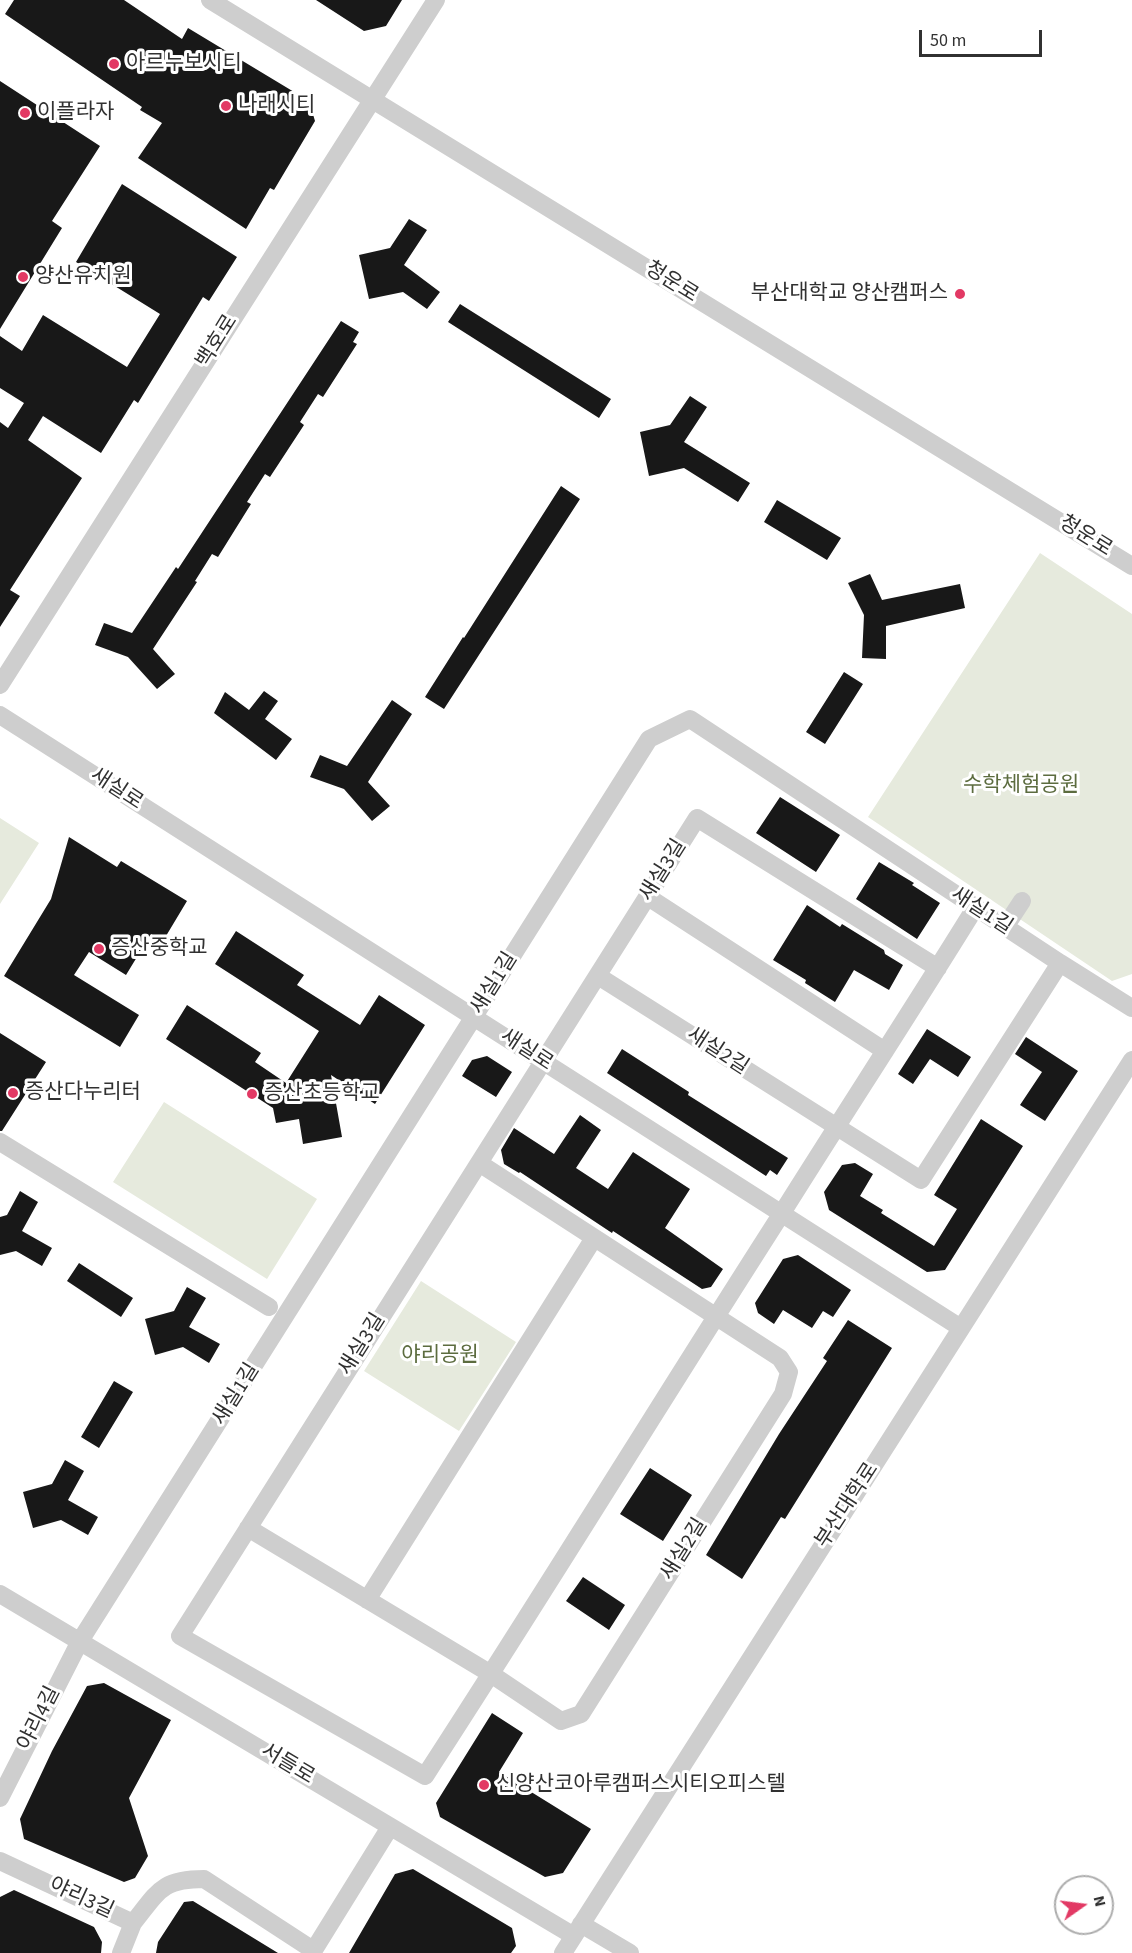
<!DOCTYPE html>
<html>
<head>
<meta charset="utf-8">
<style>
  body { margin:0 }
  #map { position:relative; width:1132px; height:1953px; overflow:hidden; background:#fff; font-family:"Source Sans 3",sans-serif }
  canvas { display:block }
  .north { position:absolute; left:1054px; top:1875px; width:60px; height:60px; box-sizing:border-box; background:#fff; border:2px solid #adadad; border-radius:50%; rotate:76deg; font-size:16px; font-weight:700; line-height:24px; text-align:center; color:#313131 }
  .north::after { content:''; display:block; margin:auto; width:21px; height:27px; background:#e23964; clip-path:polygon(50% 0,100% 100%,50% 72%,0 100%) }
  .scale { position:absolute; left:919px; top:30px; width:123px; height:27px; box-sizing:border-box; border:3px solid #313131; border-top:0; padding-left:8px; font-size:18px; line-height:21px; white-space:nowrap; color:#313131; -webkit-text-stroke:4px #fff; paint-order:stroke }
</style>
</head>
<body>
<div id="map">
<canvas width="1132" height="1953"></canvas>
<div class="north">N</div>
<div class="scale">50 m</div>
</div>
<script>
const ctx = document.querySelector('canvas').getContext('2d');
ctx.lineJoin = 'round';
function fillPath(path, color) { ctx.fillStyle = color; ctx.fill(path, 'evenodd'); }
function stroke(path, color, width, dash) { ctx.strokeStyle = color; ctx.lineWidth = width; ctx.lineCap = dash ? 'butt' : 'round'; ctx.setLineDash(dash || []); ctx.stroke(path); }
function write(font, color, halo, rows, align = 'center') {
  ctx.font = font + ' "Source Sans 3","Noto Sans KR",sans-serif'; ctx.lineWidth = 6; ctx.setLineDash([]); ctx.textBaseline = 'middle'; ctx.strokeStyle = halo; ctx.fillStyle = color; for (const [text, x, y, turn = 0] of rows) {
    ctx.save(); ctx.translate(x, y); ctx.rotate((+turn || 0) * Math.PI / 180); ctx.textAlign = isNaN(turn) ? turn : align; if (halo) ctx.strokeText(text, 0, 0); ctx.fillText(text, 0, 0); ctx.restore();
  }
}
fillPath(new Path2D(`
  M 1040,553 L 1132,614 L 1132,974 L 1112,981 L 868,817 Z
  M 0,818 L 39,843 L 0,904 Z
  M 164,1102 L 317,1199 L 267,1279 L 113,1182 Z
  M 421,1281 L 516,1342 L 459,1431 L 364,1371 Z`), '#e6eadd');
fillPath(new Path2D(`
  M 14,0 L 124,0 L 182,39 L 188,28 L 309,101 L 315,121 L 274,190 L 270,188 L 246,229 L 138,158 L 162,123 L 140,110 L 142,107 L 5,14 Z
  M 316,0 L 402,0 L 386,26 L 364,31 Z
  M 0,81 L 100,146 L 52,221 L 62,228 L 0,329 Z
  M 122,184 L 237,257 L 209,301 L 203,297 L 138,403 L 134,400 L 101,453 L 43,416 L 28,440 L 82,478 L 10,590 L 20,596 L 0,627 L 0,422 L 8,428 L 24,403 L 0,388 L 0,336 L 22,351 L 43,315 L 127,367 L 160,314 L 76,262 Z
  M 409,219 L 427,230 L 404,265 L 440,292 L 427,309 L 403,292 L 369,299 L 359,255 L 390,248 Z
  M 460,304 L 611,399 L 599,418 L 448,322 Z
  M 341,321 L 359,332 L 353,342 L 357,344 L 323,397 L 318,394 L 300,422 L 304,425 L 270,477 L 265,474 L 247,502 L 251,504 L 218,557 L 212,554 L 195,581 L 197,582 L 153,649 L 175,674 L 157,689 L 128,657 L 95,645 L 104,623 L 132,633 L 176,567 L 178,569 Z
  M 690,396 L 707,407 L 684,442 L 750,483 L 738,502 L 684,468 L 649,476 L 640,432 L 670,425 Z
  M 561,486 L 580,499 L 444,709 L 425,697 L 463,637 L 464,638 Z
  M 777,500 L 841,538 L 827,560 L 764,522 Z
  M 870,574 L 882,600 L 960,584 L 965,608 L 886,626 L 886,659 L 862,658 L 864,615 L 848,583 Z
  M 844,672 L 863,684 L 825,744 L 806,732 Z
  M 264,691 L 278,701 L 265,719 L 292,739 L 276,760 L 214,713 L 225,692 L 249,710 Z
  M 392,700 L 412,714 L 368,782 L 390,806 L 372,821 L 344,789 L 310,777 L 320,755 L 347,766 Z
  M 780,797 L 840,835 L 816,872 L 756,833 Z
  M 69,837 L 117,867 L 121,861 L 187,901 L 163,941 L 151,934 L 126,975 L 89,952 L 74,975 L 139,1015 L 120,1047 L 4,976 L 51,899 Z
  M 879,862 L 914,883 L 912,885 L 940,903 L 917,939 L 856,899 Z
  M 807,905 L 840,927 L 842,924 L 884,950 L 885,954 L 903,965 L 889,990 L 854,970 L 835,1002 L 805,983 L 806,980 L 773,960 Z
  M 236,931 L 304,975 L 297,985 L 360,1025 L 379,995 L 425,1025 L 375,1104 L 331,1075 L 342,1137 L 303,1144 L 299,1119 L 276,1123 L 273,1108 L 166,1039 L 187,1005 L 261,1053 L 255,1062 L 286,1083 L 319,1031 L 215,964 Z
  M 927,1029 L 971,1057 L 958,1077 L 930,1059 L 913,1084 L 898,1074 Z
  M 0,1033 L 46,1062 L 2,1131 L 0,1131 Z
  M 1026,1037 L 1078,1071 L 1045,1121 L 1020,1105 L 1042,1072 L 1015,1054 Z
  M 622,1049 L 689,1092 L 688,1095 L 788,1158 L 777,1175 L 770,1170 L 766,1176 L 607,1073 Z
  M 487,1056 L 512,1072 L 496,1097 L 462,1076 L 472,1060 Z
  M 580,1115 L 601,1130 L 576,1168 L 608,1189 L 633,1152 L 690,1189 L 665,1228 L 723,1269 L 711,1287 L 702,1289 L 613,1231 L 612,1233 L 520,1172 L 519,1173 L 504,1164 L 501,1150 L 514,1128 L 554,1154 Z
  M 981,1119 L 1023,1146 L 945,1270 L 927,1272 L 829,1210 L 824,1192 L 842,1165 L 855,1163 L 873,1174 L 860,1196 L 883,1210 L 881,1213 L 934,1246 L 957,1209 L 934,1195 Z
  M 20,1191 L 38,1202 L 22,1231 L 52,1248 L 42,1266 L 16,1251 L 0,1255 L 0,1217 L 7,1215 Z
  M 798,1255 L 851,1290 L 833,1317 L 823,1311 L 812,1328 L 783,1310 L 774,1324 L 758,1313 L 755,1303 L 783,1259 Z
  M 79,1263 L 133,1298 L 121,1317 L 67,1281 Z
  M 187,1287 L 206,1298 L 189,1327 L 220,1344 L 209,1363 L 183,1347 L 155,1355 L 145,1319 L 174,1311 Z
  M 848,1320 L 892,1348 L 785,1519 L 781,1517 L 742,1579 L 706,1555 L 779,1434 L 827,1361 L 823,1358 Z
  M 114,1381 L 133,1392 L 99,1448 L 81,1437 Z
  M 65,1460 L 84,1471 L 68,1500 L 98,1517 L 88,1535 L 61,1520 L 33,1528 L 23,1492 L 52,1484 Z
  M 650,1468 L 692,1495 L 663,1541 L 620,1514 Z
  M 583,1577 L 625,1605 L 609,1630 L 566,1601 Z
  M 104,1683 L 171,1720 L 129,1798 L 148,1856 L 135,1878 L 124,1882 L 24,1839 L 20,1819 L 52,1751 L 87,1686 Z
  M 492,1713 L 523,1733 L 499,1772 L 591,1829 L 563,1873 L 545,1877 L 440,1817 L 436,1803 Z
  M 413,1869 L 512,1928 L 516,1946 L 511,1953 L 349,1953 L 395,1874 Z
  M 14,1890 L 94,1927 L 102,1942 L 101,1953 L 0,1953 L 0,1897 Z
  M 193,1901 L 278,1953 L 156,1953 L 158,1942 L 184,1902 Z`), '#181818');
stroke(new Path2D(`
  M 210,0 L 1132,566
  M 0,685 L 436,0
  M 0,715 L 961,1328
  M 648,897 L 885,1051
  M 1005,927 L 1022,901
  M 938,968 L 697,818 L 180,1636 L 425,1776 C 546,1590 662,1400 782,1213 C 846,1111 912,1010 975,908
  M 598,976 L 921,1180 L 1060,963
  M 0,1142 L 269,1307
  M 248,1528 L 491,1674 L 561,1721 L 581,1714 L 783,1394 L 789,1372 L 780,1358 L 479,1163
  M 0,1594 L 574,1936
  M 367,1600 L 594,1238
  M 0,1798 L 80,1641 L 649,739 L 690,719 L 1060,963 L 1132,1008
  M 0,1861 L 133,1923 L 121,1953
  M 133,1923 C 158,1892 161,1879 204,1879 L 313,1950
  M 581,1924 L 630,1953
  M 312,1953 L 390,1827
  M 563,1953 L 1132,1060`), '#cecece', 18);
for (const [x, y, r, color] of [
  [114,64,6,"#e23964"],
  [226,106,6,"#e23964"],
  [25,113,6,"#e23964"],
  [23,277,6,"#e23964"],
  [960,294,6,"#e23964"],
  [99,949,6,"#e23964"],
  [13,1093,6,"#e23964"],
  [252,1094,6,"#e23964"],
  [484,1785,6,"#e23964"]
]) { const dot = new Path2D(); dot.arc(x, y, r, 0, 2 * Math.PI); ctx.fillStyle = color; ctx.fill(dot); stroke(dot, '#fff', 2); }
write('21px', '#313131', '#fff', [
  ["아르누보시티",126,64],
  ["나래시티",238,106],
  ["이플라자",37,113],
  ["양산유치원",35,277],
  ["부산대학교 양산캠퍼스",948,294,"right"],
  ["증산중학교",111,949],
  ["증산다누리터",25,1093],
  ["증산초등학교",264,1094],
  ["신양산코아루캠퍼스시티오피스텔",496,1785]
], 'left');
write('21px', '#313131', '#fff', [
  ["청운로",671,283,32],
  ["백호로",218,342,-58],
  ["청운로",1085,537,32],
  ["새실로",116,790,33],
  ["새실3길",664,871,-58],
  ["새실1길",981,912,33],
  ["새실1길",495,984,-58],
  ["새실로",526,1051,33],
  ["새실2길",717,1052,33],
  ["새실3길",363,1345,-58],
  ["새실1길",237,1395,-58],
  ["부산대학로",848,1506,-57],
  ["새실2길",685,1550,-58],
  ["야리4길",40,1719,-63],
  ["서들로",287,1765,31],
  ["야리3길",81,1899,25]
]);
write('21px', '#5c6c3f', '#fff', [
  ["수학체험공원",1021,786],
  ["야리공원",440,1356]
]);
</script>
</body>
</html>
